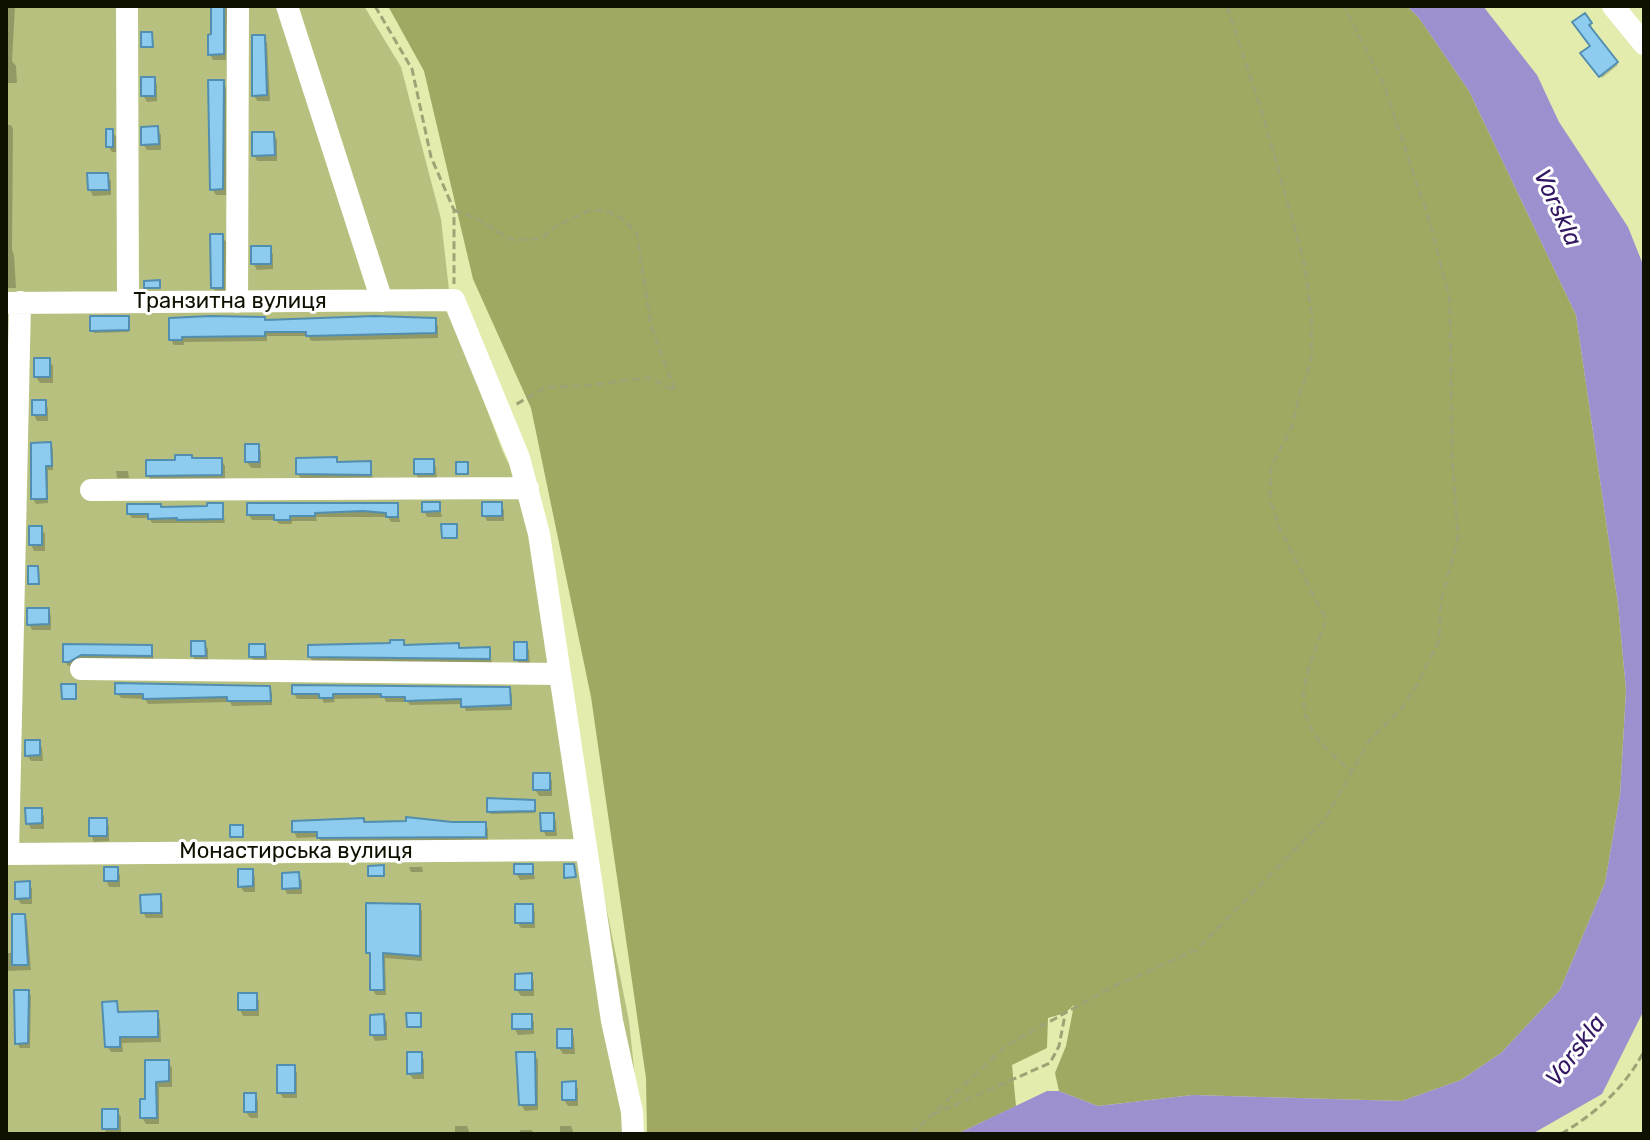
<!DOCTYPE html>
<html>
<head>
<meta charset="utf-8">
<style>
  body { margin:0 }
  #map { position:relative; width:1650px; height:1140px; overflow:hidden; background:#e3ebad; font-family:Rubik,sans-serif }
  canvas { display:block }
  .frame { position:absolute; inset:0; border:8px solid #0f1100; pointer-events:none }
</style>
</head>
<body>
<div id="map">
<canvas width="1650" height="1140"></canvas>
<div class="frame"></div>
</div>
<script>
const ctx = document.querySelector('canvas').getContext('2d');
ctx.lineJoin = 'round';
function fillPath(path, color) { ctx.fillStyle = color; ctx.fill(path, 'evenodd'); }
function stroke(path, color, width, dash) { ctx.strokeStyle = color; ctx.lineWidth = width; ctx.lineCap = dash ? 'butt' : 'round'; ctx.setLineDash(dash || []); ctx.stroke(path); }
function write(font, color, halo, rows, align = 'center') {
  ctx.font = font + ' Rubik,sans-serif'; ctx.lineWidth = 6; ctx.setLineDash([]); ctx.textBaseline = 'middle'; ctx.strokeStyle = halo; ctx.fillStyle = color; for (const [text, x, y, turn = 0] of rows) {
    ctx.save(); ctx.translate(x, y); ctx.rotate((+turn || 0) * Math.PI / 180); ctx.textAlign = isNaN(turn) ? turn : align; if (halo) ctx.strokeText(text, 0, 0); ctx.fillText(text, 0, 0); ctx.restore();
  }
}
fillPath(new Path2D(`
  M 6,6 L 364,6 L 401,67 L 441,219 L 452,317 L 503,452 L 524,495 L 629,1021 L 641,1134 L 6,1134 Z`), '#b8c07f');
fillPath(new Path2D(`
  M 388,6 L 1407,6 L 1419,18 L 1469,91 L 1576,315 L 1618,604 L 1626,690 L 1620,795 L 1605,883 L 1560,990 L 1501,1053 L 1461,1080 L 1402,1101 L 1193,1095 L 1098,1106 L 1059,1091 L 1055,1073 L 1066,1046 L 1074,1005 L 1065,1013 L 1048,1018 L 1047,1048 L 1012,1065 L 1016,1106 L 957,1134 L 647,1134 L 646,1078 L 591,697 L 531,408 L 473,279 L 424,71 Z`), '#a0a862');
fillPath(new Path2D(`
  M 1407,6 L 1483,6 L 1537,75 L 1559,122 L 1628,227 L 1644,267 L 1644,1010 L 1602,1094 L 1532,1134 L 957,1134 L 1047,1091 L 1059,1091 L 1098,1106 L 1193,1095 L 1402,1101 L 1461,1080 L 1501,1053 L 1560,990 L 1605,883 L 1620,795 L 1626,690 L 1618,604 L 1576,315 L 1469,91 L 1419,18 Z`), '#9e8fcf');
fillPath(new Path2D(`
  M 6,6 L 15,6 L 12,61 L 16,66 L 17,83 L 8,83 L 8,117 L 6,117 Z
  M 213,6 L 227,6 L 226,60 L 213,60 L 210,54 L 213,36 Z
  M 1585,15 L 1592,26 L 1589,28 L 1618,65 L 1602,78 L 1583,54 L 1592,47 Z
  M 264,37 L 267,43 L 270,101 L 257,101 L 254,95 Z
  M 153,79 L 157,85 L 157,101 L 147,102 L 143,95 Z
  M 223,82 L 226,88 L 226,195 L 216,195 L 212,189 Z
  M 6,125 L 11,125 L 13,129 L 12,250 L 14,255 L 16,288 L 6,288 Z
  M 157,129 L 161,135 L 161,150 L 147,150 L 143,144 Z
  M 112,131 L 116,137 L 116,152 L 112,152 L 108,146 Z
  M 273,134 L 277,140 L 277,161 L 257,161 L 254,155 Z
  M 107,175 L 111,181 L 111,195 L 93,196 L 90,190 Z
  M 222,236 L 226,242 L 225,293 L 216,293 L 213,287 Z
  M 269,248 L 273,254 L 273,269 L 257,270 L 253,263 Z
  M 128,318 L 129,332 L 94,333 L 92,330 Z
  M 171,320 L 434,320 L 438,326 L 438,338 L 311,341 L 308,336 L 267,336 L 267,341 L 184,342 L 184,345 L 174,345 L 171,340 Z
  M 49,360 L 53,366 L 53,383 L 40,383 L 36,377 Z
  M 44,402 L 48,408 L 48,421 L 37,421 L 34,415 Z
  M 50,444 L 53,449 L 53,470 L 48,470 L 48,503 L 36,504 L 33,499 Z
  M 258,446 L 261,452 L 261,468 L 251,468 L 247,462 Z
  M 336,459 L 339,464 L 370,463 L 373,479 L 301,479 L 298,474 Z
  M 221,460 L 225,466 L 225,481 L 151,481 L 148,475 Z
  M 433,461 L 436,467 L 437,480 L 419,480 L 416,474 Z
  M 116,471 L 128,471 L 129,478 L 117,478 Z
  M 439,504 L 442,517 L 427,517 L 424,511 Z
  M 501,504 L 504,510 L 504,521 L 487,521 L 484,515 Z
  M 222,505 L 225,523 L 152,523 L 149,518 L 132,518 L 129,514 Z
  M 397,505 L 400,522 L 391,522 L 388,517 L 316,517 L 317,521 L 292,521 L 292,524 L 279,524 L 276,520 L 252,520 L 249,515 Z
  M 41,528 L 45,534 L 45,551 L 34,551 L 31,545 Z
  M 48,610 L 51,616 L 51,630 L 32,630 L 29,624 Z
  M 403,642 L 406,647 L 458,645 L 461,650 L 489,649 L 492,663 L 312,661 L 310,657 Z
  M 204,643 L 208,649 L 208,662 L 196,662 L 193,656 Z
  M 526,644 L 529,650 L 530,665 L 520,665 L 516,659 Z
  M 65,646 L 151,647 L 154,660 L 68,666 L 65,661 Z
  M 264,646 L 267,652 L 267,662 L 254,662 L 251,656 Z
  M 269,688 L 272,693 L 272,705 L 232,706 L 230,702 L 148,704 L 145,699 L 121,698 L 117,693 Z
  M 509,689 L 512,695 L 512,710 L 466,711 L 463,704 L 410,705 L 408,702 L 386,702 L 384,698 L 334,699 L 335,702 L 324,703 L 322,699 L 297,699 L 294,694 Z
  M 39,742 L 42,748 L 43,761 L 31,761 L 27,755 Z
  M 549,775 L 552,781 L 552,796 L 539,796 L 535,789 Z
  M 535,804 L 535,813 L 490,814 L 489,811 Z
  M 41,810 L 44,816 L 44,829 L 31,829 L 28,823 Z
  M 553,815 L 556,821 L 557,836 L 546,836 L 543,830 Z
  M 408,819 L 423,819 L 425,822 L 485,824 L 488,829 L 488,842 L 322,843 L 319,837 L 297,838 L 294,832 L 363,820 L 365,824 L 408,823 Z
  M 106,820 L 109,826 L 109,841 L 94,842 L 91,835 Z
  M 532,866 L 535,879 L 520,880 L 516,873 Z
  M 409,867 L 422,867 L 423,872 L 411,872 Z
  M 116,869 L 120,875 L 120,887 L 109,887 L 106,880 Z
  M 252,871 L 255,877 L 255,892 L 244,892 L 240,886 Z
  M 298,874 L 302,881 L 302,894 L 287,894 L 284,888 Z
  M 28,883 L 32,889 L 32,904 L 21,904 L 17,898 Z
  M 160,896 L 163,903 L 163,918 L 146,918 L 143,912 Z
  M 419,906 L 422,911 L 422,961 L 385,958 L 386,995 L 376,995 L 372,989 L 372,960 L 368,953 Z
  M 532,906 L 535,912 L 535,928 L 521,928 L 517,922 Z
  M 24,916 L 27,921 L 31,970 L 6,971 L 6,953 L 14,953 Z
  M 531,975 L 534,982 L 534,996 L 521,996 L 517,990 Z
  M 28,992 L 31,996 L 30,1048 L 20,1048 L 17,1043 Z
  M 255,995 L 259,1001 L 259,1016 L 243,1016 L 240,1010 Z
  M 116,1003 L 120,1014 L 157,1013 L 160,1020 L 161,1042 L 122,1043 L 123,1052 L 111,1052 L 107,1046 Z
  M 383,1016 L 387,1022 L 387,1040 L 375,1041 L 372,1035 Z
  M 531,1016 L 534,1022 L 534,1034 L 518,1035 L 514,1028 Z
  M 571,1031 L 574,1037 L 575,1054 L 563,1054 L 559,1048 Z
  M 421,1054 L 424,1060 L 424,1079 L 413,1079 L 409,1073 Z
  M 534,1054 L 538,1060 L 538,1110 L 525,1111 L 521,1104 Z
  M 147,1062 L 168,1062 L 172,1068 L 172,1087 L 159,1087 L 159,1124 L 146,1124 L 142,1118 L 147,1101 Z
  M 294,1067 L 297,1073 L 297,1098 L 283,1098 L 279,1092 Z
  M 574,1083 L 578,1089 L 578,1106 L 568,1106 L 564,1100 Z
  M 254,1095 L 258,1101 L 258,1118 L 250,1118 L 246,1112 Z
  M 117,1111 L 121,1117 L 121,1134 L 107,1134 L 104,1128 Z
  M 455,1126 L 467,1126 L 470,1134 L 455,1134 Z
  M 560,1126 L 571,1126 L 574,1134 L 560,1134 Z
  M 520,1130 L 532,1130 L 534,1134 L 520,1134 Z`), '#0003');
const building = new Path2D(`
  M 211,6 L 224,6 L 224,54 L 208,55 L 208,35 L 211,34 Z
  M 1585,13 L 1592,23 L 1589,25 L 1618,62 L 1599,77 L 1580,53 L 1590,46 L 1572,22 Z
  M 141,32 L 152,32 L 153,47 L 141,47 Z
  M 252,35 L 265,35 L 267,95 L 252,96 Z
  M 141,77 L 155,77 L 155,96 L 141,96 Z
  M 208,80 L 224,80 L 223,189 L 210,190 Z
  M 158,126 L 159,144 L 141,145 L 141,127 Z
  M 106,129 L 113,129 L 113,147 L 106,147 Z
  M 252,132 L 274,132 L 275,155 L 252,156 Z
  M 87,173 L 108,173 L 109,190 L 88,190 Z
  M 210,234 L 223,234 L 223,288 L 211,288 Z
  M 251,246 L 271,246 L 271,264 L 251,264 Z
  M 160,280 L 160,288 L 144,288 L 144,281 Z
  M 90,316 L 129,316 L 129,330 L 90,331 Z
  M 210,316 L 265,317 L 265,320 L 375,316 L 436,318 L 436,333 L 306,336 L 306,332 L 265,332 L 265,336 L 182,337 L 182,340 L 169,340 L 169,318 Z
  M 34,358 L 50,358 L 50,377 L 34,377 Z
  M 32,400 L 46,400 L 46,415 L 32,415 Z
  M 51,442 L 52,466 L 46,466 L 47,499 L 31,499 L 31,443 Z
  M 245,444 L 259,444 L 259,462 L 245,462 Z
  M 175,455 L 192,455 L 192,458 L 222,458 L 222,475 L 146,476 L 146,460 L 175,460 Z
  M 337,457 L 337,462 L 371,461 L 371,475 L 296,474 L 296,458 Z
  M 414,459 L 434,459 L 434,474 L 414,474 Z
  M 456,462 L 468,462 L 468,474 L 456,474 Z
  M 422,502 L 440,502 L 440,511 L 422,512 Z
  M 482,502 L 502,502 L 502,516 L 482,516 Z
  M 207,503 L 223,503 L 223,519 L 177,520 L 177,518 L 148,519 L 148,514 L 127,514 L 127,504 L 161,504 L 161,507 L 207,506 Z
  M 247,503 L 398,503 L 398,517 L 386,517 L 386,513 L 363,511 L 315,513 L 315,516 L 290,516 L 290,520 L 274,520 L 274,515 L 247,515 Z
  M 441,524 L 457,524 L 457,538 L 442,538 Z
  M 29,526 L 42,526 L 42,545 L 29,545 Z
  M 28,566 L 38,566 L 39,584 L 28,584 Z
  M 27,608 L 49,608 L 49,624 L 27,625 Z
  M 390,640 L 404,640 L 404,645 L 459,643 L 459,648 L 490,647 L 490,659 L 308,657 L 308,645 L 390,643 Z
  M 191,641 L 205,641 L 206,656 L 191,656 Z
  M 514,642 L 527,642 L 527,660 L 514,660 Z
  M 63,644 L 152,645 L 152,656 L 81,655 L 69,662 L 63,662 Z
  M 249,644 L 265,644 L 265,657 L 249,657 Z
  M 115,683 L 270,686 L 271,701 L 227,701 L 227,697 L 143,699 L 143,694 L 115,694 Z
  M 61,684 L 76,684 L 76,699 L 62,699 Z
  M 292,685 L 510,687 L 511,705 L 461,707 L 461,699 L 405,701 L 405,697 L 381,697 L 381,694 L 333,694 L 333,698 L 319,698 L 319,694 L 292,694 Z
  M 25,740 L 40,740 L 40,755 L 25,756 Z
  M 533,773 L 550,773 L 550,790 L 533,790 Z
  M 487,798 L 535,800 L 535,811 L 487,812 Z
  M 25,808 L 42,808 L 42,823 L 26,824 Z
  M 540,813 L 554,813 L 554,831 L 541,831 Z
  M 406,817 L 452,822 L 486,822 L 486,837 L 317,838 L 317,832 L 292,832 L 292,821 L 364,818 L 364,822 L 406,821 Z
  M 89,818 L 107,818 L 107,836 L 89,836 Z
  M 230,825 L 243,825 L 243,837 L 230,837 Z
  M 514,864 L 533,864 L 533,874 L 514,874 Z
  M 564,864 L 574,864 L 576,877 L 564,878 Z
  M 384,865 L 384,876 L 368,876 L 368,866 Z
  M 104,867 L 118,867 L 118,881 L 104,881 Z
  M 238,869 L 253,869 L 253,886 L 238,887 Z
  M 299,872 L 300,888 L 282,889 L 282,873 Z
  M 30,881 L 30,898 L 15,899 L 15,882 Z
  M 161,894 L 161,913 L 141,913 L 140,895 Z
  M 366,903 L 420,904 L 420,956 L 383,953 L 384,990 L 370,990 L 370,953 L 366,953 Z
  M 515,904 L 533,904 L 533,923 L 515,923 Z
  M 12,914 L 25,914 L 28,965 L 12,965 Z
  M 532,973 L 532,990 L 515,990 L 515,974 Z
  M 14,990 L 29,990 L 28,1043 L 15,1044 Z
  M 238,993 L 257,993 L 257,1010 L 238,1010 Z
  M 117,1001 L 118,1012 L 158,1011 L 158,1037 L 120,1037 L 120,1047 L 105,1047 L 102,1002 Z
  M 406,1013 L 421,1013 L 421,1027 L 407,1027 Z
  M 384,1014 L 385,1035 L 370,1035 L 370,1015 Z
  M 512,1014 L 532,1014 L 532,1029 L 512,1029 Z
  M 557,1029 L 572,1029 L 572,1048 L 557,1048 Z
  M 407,1052 L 422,1052 L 422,1073 L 407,1074 Z
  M 516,1052 L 535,1052 L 536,1105 L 519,1105 Z
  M 145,1060 L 169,1060 L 169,1081 L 156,1082 L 157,1118 L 140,1118 L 140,1099 L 145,1099 Z
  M 277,1065 L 295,1065 L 295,1093 L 277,1093 Z
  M 576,1081 L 576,1100 L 562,1100 L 562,1082 Z
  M 244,1093 L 256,1093 L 256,1112 L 244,1112 Z
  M 102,1109 L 118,1109 L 118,1129 L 102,1129 Z`);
fillPath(building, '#8dcbef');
stroke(building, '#518eaf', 2);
stroke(new Path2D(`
  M 375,6 L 412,69 L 431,157 L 454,210 L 454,284
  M 1227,6 L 1265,122 L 1304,262 L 1312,318 L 1311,362 L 1299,396 L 1292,427 L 1271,467 L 1270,500 L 1280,529 L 1326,620 C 1300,691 1284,720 1352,771
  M 454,210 L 476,218 L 510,239 L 522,240 L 542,238 L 555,227 L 588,211 L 605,210 L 623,219 L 637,234 L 651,326 L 675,391 L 650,378 L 627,380 L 584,386 L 546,387 L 515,405
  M 932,1115 L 1050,1063 L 1059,1046 L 1065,1015
  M 911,1134 L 1006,1046 L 1110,988 L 1196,950 L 1325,819 L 1370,740 L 1402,708 L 1416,686 L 1439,641 L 1441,601 L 1458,538 L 1452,456 L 1450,301 L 1430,223 L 1384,85 L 1344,6
  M 1561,1134 C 1596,1113 1625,1088 1644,1051`), '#9da374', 3, [8, 4]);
stroke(new Path2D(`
  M 127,6 L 128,302
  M 287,6 L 382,301
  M 1613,6 L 1644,44
  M 237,302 L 238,6
  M 6,303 L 454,300 L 519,458 L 539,534 L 612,1021 L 632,1112 L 633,1134
  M 91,490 L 528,488
  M 81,669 L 560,674
  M 6,854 L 586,850
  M 8,854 L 20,302`), '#fff', 22);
write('22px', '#0f1100', '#fff', [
  ["Транзитна вулиця",230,302],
  ["Монастирська вулиця",296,852]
]);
write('italic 24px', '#331762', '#fff', [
  ["Vorskla",1557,208,65],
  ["Vorskla",1576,1051,-53]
]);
</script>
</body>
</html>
